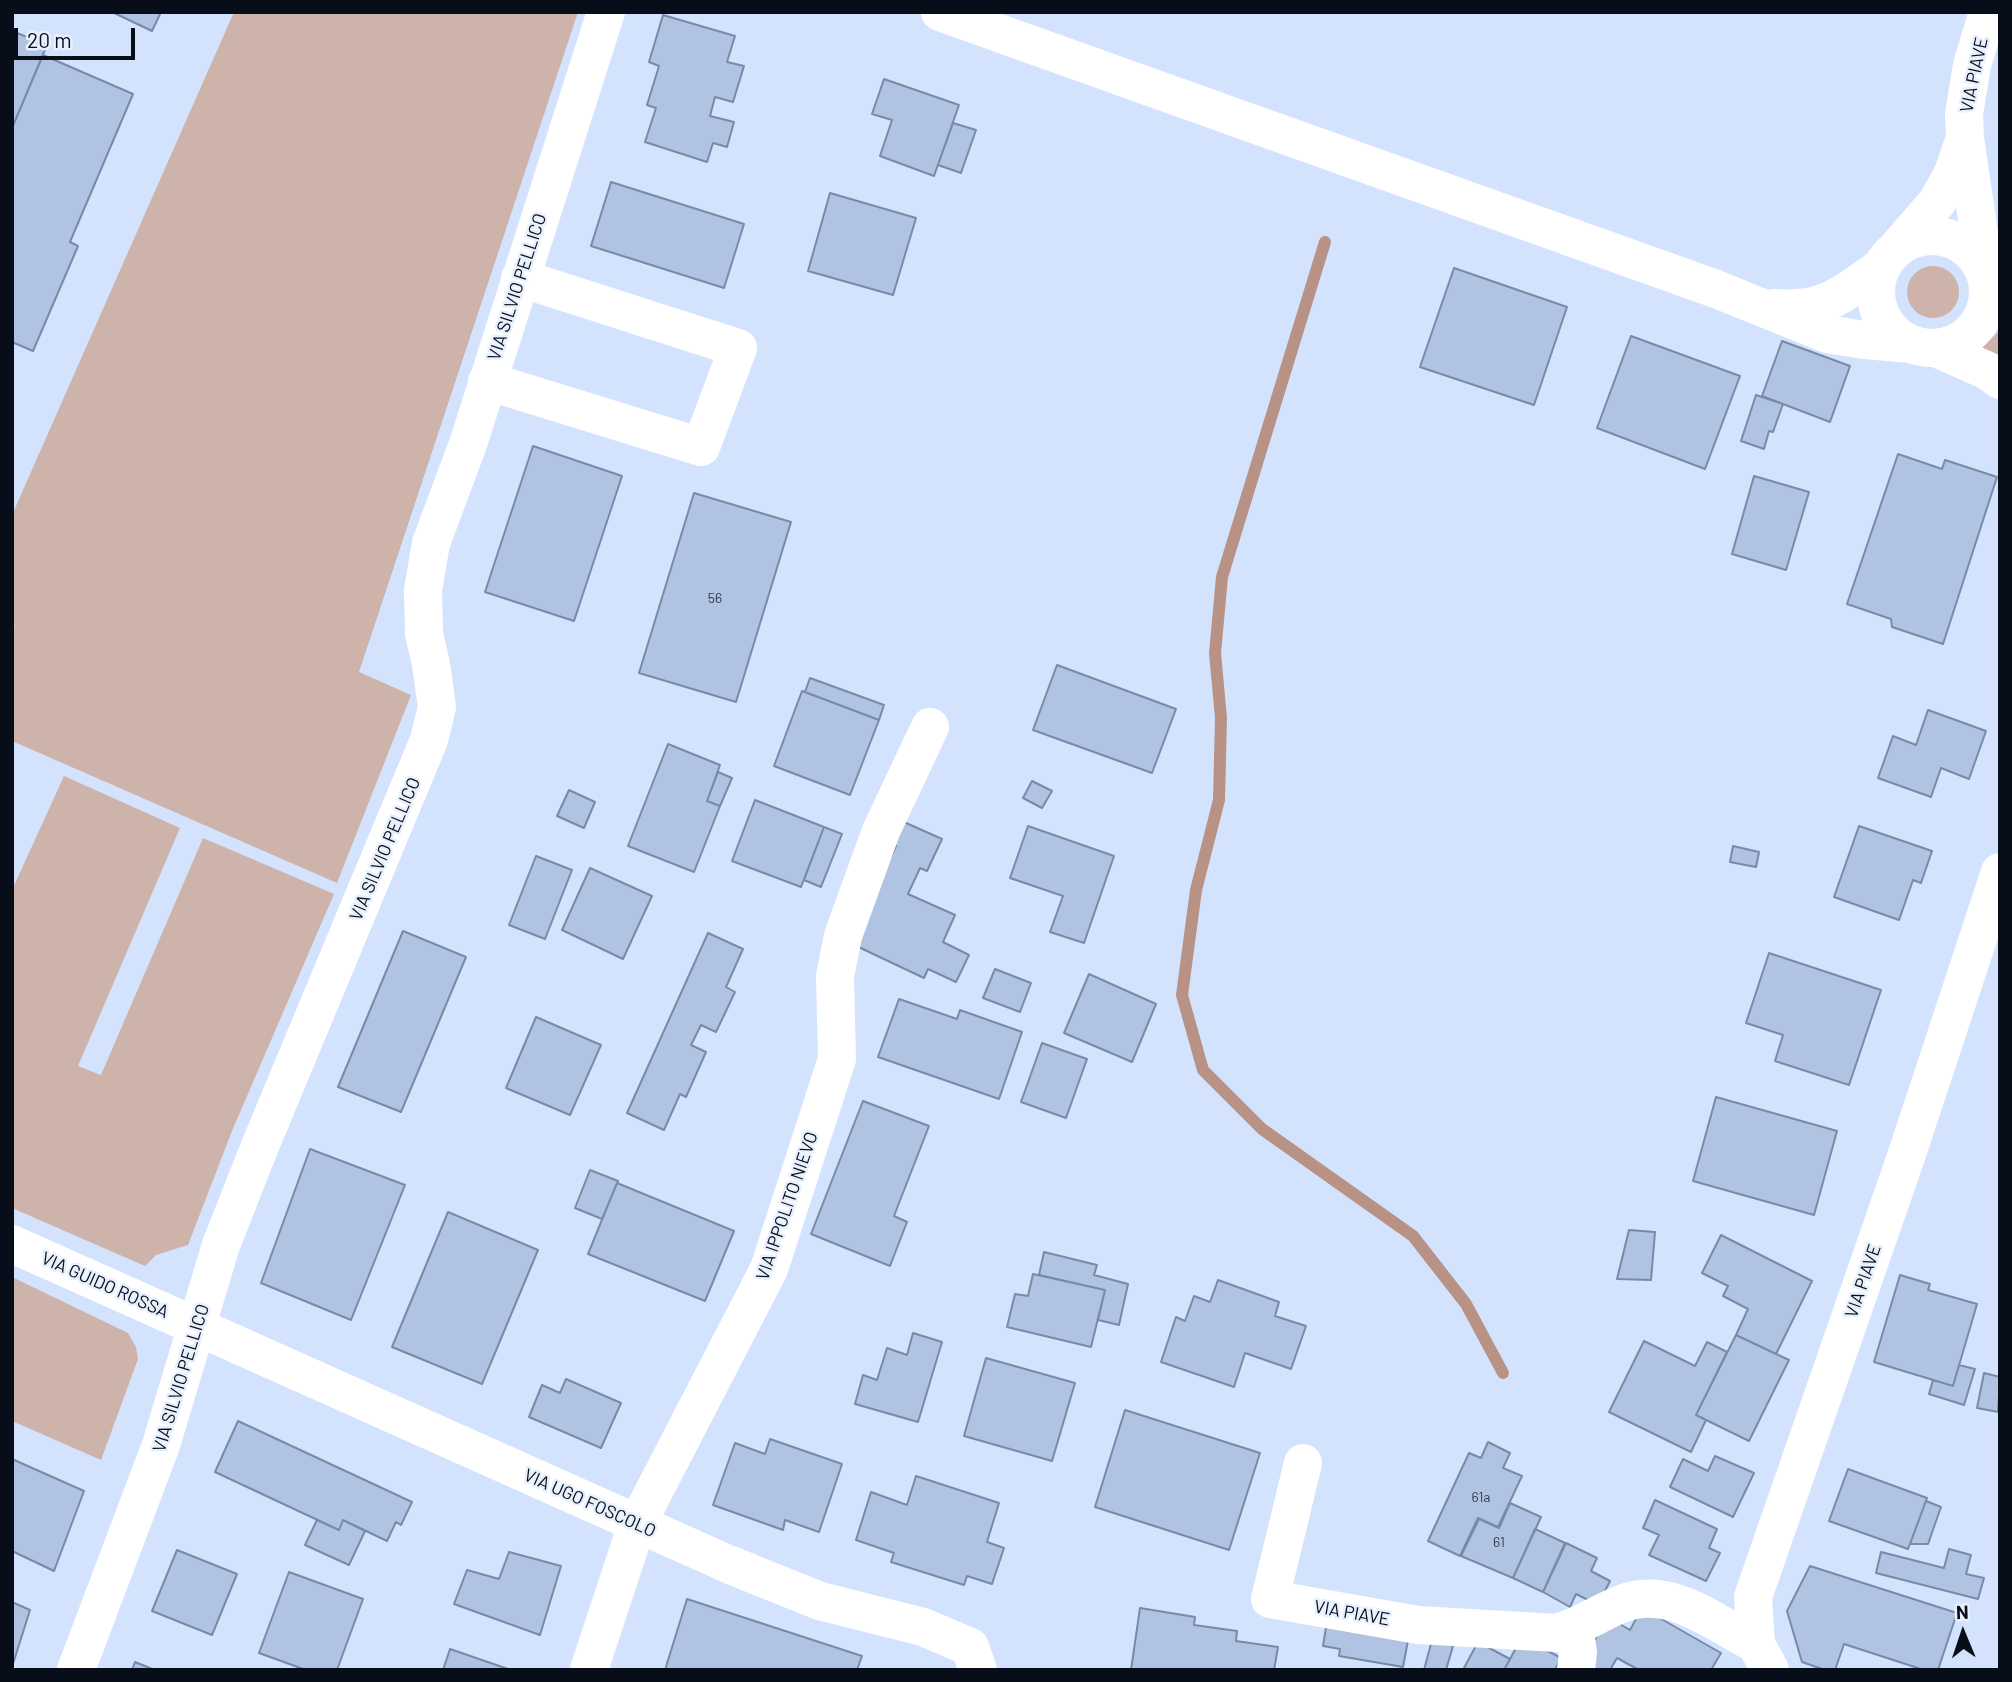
<!DOCTYPE html>
<html>
<head>
<meta charset="utf-8">
<style>
  body { margin:0 }
  #map { position:relative; width:2012px; height:1682px; overflow:hidden; background:#d4e3fd; font-family:Barlow,sans-serif }
  canvas { display:block }
  .frame { position:absolute; inset:0; border:14px solid #080e19; pointer-events:none }
  .north { position:absolute; left:1928px; top:1598px; width:70px; height:70px; -webkit-text-stroke:5px #e8f0fd; paint-order:stroke; rotate:358deg; font-size:19px; font-weight:700; line-height:28px; text-align:center; color:#080e19 }
  .north::after { content:''; display:block; margin:auto; width:24px; height:32px; background:#080e19; clip-path:polygon(50% 0,100% 100%,50% 72%,0 100%) }
  .scale { position:absolute; left:14px; top:28px; width:121px; height:32px; box-sizing:border-box; border:4px solid #080e19; border-top:0; padding-left:9px; font-size:21px; line-height:24px; white-space:nowrap; color:#080e19; -webkit-text-stroke:5px #e8f0fd; paint-order:stroke }
</style>
</head>
<body>
<div id="map">
<canvas width="2012" height="1682"></canvas>
<div class="frame"></div>
<div class="north">N</div>
<div class="scale">20 m</div>
</div>
<script>
const ctx = document.querySelector('canvas').getContext('2d');
ctx.lineJoin = 'round';
function fillPath(path, color) { ctx.fillStyle = color; ctx.fill(path, 'evenodd'); }
function stroke(path, color, width, dash) { ctx.strokeStyle = color; ctx.lineWidth = width; ctx.lineCap = dash ? 'butt' : 'round'; ctx.setLineDash(dash || []); ctx.stroke(path); }
function write(font, color, halo, rows, align = 'center') {
  ctx.font = font + ' Barlow,sans-serif'; ctx.lineWidth = 5; ctx.setLineDash([]); ctx.textBaseline = 'middle'; ctx.strokeStyle = halo; ctx.fillStyle = color; for (const [text, x, y, turn = 0] of rows) {
    ctx.save(); ctx.translate(x, y); ctx.rotate((+turn || 0) * Math.PI / 180); ctx.textAlign = isNaN(turn) ? turn : align; if (halo) ctx.strokeText(text, 0, 0); ctx.fillText(text, 0, 0); ctx.restore();
  }
}
fillPath(new Path2D(`
  M 234,12 L 578,12 L 359,672 L 411,695 L 337,883 L 12,741 L 12,632 L 15,626 L 12,624 L 12,515 Z
  M1907 292a26 26 0 1 1 52 0a26 26 0 1 1-52 0Z
  M 2000,330 L 2000,366 L 1968,354 L 1986,344 Z
  M 64,776 L 180,828 L 78,1066 L 101,1075 L 203,838 L 334,894 L 232,1131 L 188,1245 L 156,1255 L 145,1266 L 12,1208 L 12,890 Z
  M 12,1277 L 128,1333 L 136,1347 L 138,1359 L 101,1460 L 12,1421 Z`), '#ceb3aa');
stroke(new Path2D(`
  M 1325,242 L 1222,577 L 1215,653 L 1221,718 L 1219,800 L 1196,890 L 1182,995 L 1203,1070 L 1262,1129 L 1413,1236 L 1466,1304 L 1503,1373`), '#b89285', 12);
const building = new Path2D(`
  M 112,12 L 161,12 L 152,31 Z
  M 663,15 L 735,36 L 727,62 L 744,66 L 733,102 L 715,97 L 710,116 L 734,122 L 727,147 L 713,143 L 707,162 L 645,142 L 656,108 L 647,105 L 659,66 L 649,62 Z
  M 12,31 L 47,45 L 12,128 Z
  M 43,55 L 133,94 L 70,242 L 78,246 L 33,351 L 12,342 L 12,128 Z
  M 884,79 L 959,105 L 934,176 L 880,156 L 892,120 L 872,114 Z
  M 953,123 L 976,130 L 961,173 L 938,165 Z
  M 611,182 L 744,224 L 724,288 L 591,246 Z
  M 830,193 L 916,218 L 893,295 L 808,271 Z
  M 1454,268 L 1567,307 L 1534,405 L 1420,367 Z
  M 1631,336 L 1740,376 L 1705,469 L 1597,428 Z
  M 1782,341 L 1850,366 L 1830,422 L 1762,396 Z
  M 1756,395 L 1783,404 L 1773,432 L 1769,431 L 1764,449 L 1741,441 Z
  M 533,446 L 622,476 L 574,621 L 485,592 Z
  M 1898,454 L 1942,469 L 1945,460 L 1997,477 L 1943,644 L 1892,627 L 1891,619 L 1847,604 Z
  M 1754,476 L 1809,492 L 1786,570 L 1732,554 Z
  M 694,493 L 791,522 L 736,702 L 639,673 Z
  M 1057,665 L 1176,709 L 1152,773 L 1033,730 Z
  M 810,678 L 884,705 L 879,720 L 805,692 Z
  M 802,691 L 879,720 L 850,795 L 774,766 Z
  M 1928,710 L 1986,731 L 1969,779 L 1941,768 L 1931,797 L 1878,778 L 1893,736 L 1916,745 Z
  M 668,744 L 720,765 L 707,801 L 720,806 L 694,872 L 628,846 Z
  M 718,772 L 732,778 L 720,806 L 707,801 Z
  M 1032,781 L 1052,791 L 1042,808 L 1023,798 Z
  M 569,790 L 595,802 L 584,828 L 557,816 Z
  M 755,800 L 824,827 L 801,887 L 732,861 Z
  M 895,818 L 942,839 L 927,871 L 920,868 L 908,894 L 955,915 L 943,942 L 969,955 L 956,982 L 928,969 L 924,978 L 850,943 L 896,846 L 885,840 Z
  M 1028,826 L 1114,856 L 1084,943 L 1050,932 L 1063,896 L 1010,878 Z
  M 1859,826 L 1932,851 L 1921,883 L 1913,880 L 1899,920 L 1834,897 Z
  M 824,827 L 842,834 L 821,887 L 804,880 Z
  M 1733,846 L 1759,852 L 1756,867 L 1730,862 Z
  M 536,856 L 572,870 L 545,939 L 509,925 Z
  M 590,868 L 652,896 L 623,959 L 562,930 Z
  M 403,931 L 466,957 L 401,1112 L 338,1087 Z
  M 708,933 L 743,949 L 726,987 L 735,992 L 716,1032 L 701,1025 L 691,1045 L 706,1052 L 686,1097 L 680,1094 L 664,1130 L 627,1113 Z
  M 1769,953 L 1881,990 L 1849,1085 L 1775,1061 L 1783,1035 L 1746,1023 Z
  M 995,969 L 1031,983 L 1020,1012 L 983,998 Z
  M 1089,974 L 1156,1004 L 1132,1062 L 1064,1033 Z
  M 899,999 L 957,1019 L 960,1010 L 1022,1032 L 999,1099 L 878,1057 Z
  M 536,1017 L 601,1045 L 570,1115 L 506,1088 Z
  M 1042,1043 L 1087,1059 L 1066,1118 L 1021,1102 Z
  M 1716,1097 L 1837,1131 L 1814,1215 L 1693,1181 Z
  M 863,1101 L 929,1126 L 894,1216 L 907,1222 L 890,1266 L 811,1234 Z
  M 310,1149 L 405,1185 L 351,1320 L 261,1283 Z
  M 590,1170 L 618,1181 L 602,1219 L 575,1208 Z
  M 617,1183 L 734,1231 L 705,1301 L 588,1254 Z
  M 448,1212 L 538,1250 L 482,1384 L 392,1347 Z
  M 1629,1230 L 1655,1232 L 1651,1280 L 1617,1279 Z
  M 1721,1235 L 1812,1281 L 1776,1354 L 1736,1335 L 1748,1309 L 1723,1296 L 1728,1286 L 1702,1273 Z
  M 1044,1252 L 1097,1265 L 1094,1275 L 1128,1284 L 1119,1325 L 1098,1320 L 1105,1290 L 1039,1275 Z
  M 1033,1274 L 1105,1290 L 1091,1347 L 1007,1327 L 1015,1294 L 1028,1296 Z
  M 1900,1275 L 1930,1284 L 1928,1290 L 1977,1304 L 1953,1386 L 1874,1362 Z
  M 1218,1280 L 1279,1302 L 1275,1316 L 1306,1326 L 1291,1369 L 1245,1353 L 1234,1387 L 1161,1362 L 1176,1317 L 1185,1321 L 1194,1296 L 1210,1302 Z
  M 913,1333 L 942,1342 L 918,1422 L 855,1404 L 863,1375 L 877,1380 L 887,1348 L 907,1355 Z
  M 1736,1335 L 1789,1360 L 1749,1441 L 1696,1415 Z
  M 1644,1341 L 1695,1366 L 1707,1342 L 1727,1352 L 1696,1415 L 1706,1420 L 1691,1452 L 1609,1412 Z
  M 986,1358 L 1075,1383 L 1052,1461 L 964,1436 Z
  M 1959,1365 L 1975,1369 L 1964,1405 L 1929,1394 L 1933,1380 L 1953,1386 Z
  M 1984,1373 L 2000,1377 L 1998,1412 L 1977,1408 Z
  M 566,1379 L 621,1403 L 601,1448 L 529,1417 L 542,1385 L 560,1393 Z
  M 1125,1410 L 1260,1453 L 1229,1550 L 1095,1507 Z
  M 238,1421 L 412,1502 L 401,1525 L 396,1522 L 387,1541 L 343,1520 L 339,1530 L 215,1472 Z
  M 770,1439 L 842,1464 L 819,1532 L 785,1520 L 783,1530 L 713,1505 L 735,1443 L 765,1454 Z
  M 1488,1442 L 1510,1453 L 1503,1468 L 1522,1476 L 1498,1527 L 1478,1518 L 1460,1556 L 1428,1541 L 1469,1453 L 1481,1458 Z
  M 1715,1456 L 1754,1473 L 1733,1517 L 1670,1487 L 1683,1459 L 1708,1471 Z
  M 12,1459 L 84,1491 L 54,1571 L 12,1551 Z
  M 1848,1469 L 1927,1498 L 1908,1549 L 1829,1521 Z
  M 916,1476 L 999,1503 L 987,1542 L 1004,1548 L 992,1584 L 967,1576 L 964,1585 L 891,1562 L 894,1553 L 856,1540 L 871,1492 L 907,1505 Z
  M 1655,1500 L 1717,1529 L 1709,1548 L 1720,1553 L 1706,1581 L 1649,1555 L 1659,1535 L 1643,1528 Z
  M 1926,1501 L 1941,1507 L 1928,1544 L 1910,1544 Z
  M 1510,1503 L 1541,1517 L 1513,1578 L 1461,1556 L 1479,1519 L 1499,1528 Z
  M 317,1520 L 339,1530 L 343,1520 L 365,1531 L 349,1565 L 305,1545 Z
  M 1535,1529 L 1565,1543 L 1543,1592 L 1513,1578 Z
  M 1566,1543 L 1597,1558 L 1591,1571 L 1610,1581 L 1598,1605 L 1576,1594 L 1570,1607 L 1543,1592 Z
  M 1949,1549 L 1971,1555 L 1966,1574 L 1984,1578 L 1978,1599 L 1876,1573 L 1881,1552 L 1944,1568 Z
  M 177,1550 L 237,1574 L 212,1635 L 152,1611 Z
  M 509,1552 L 561,1566 L 540,1635 L 454,1604 L 467,1570 L 499,1579 Z
  M 1810,1566 L 1957,1613 L 1938,1670 L 1924,1670 L 1844,1644 L 1835,1670 L 1825,1670 L 1802,1662 L 1787,1611 Z
  M 289,1572 L 363,1599 L 337,1670 L 306,1670 L 259,1653 Z
  M 687,1599 L 862,1656 L 857,1670 L 665,1670 Z
  M 12,1602 L 30,1610 L 12,1667 Z
  M 1140,1608 L 1195,1617 L 1194,1625 L 1237,1631 L 1236,1641 L 1278,1647 L 1274,1670 L 1131,1670 Z
  M 1642,1608 L 1721,1653 L 1711,1670 L 1639,1670 L 1617,1658 L 1610,1670 L 1592,1670 L 1581,1663 L 1608,1617 L 1630,1630 Z
  M 1327,1621 L 1409,1635 L 1403,1667 L 1339,1656 L 1340,1649 L 1323,1646 Z
  M 1522,1637 L 1561,1658 L 1555,1670 L 1504,1670 Z
  M 1432,1640 L 1453,1646 L 1446,1670 L 1424,1670 Z
  M 1478,1642 L 1510,1659 L 1504,1670 L 1468,1670 L 1464,1668 Z
  M 450,1649 L 511,1670 L 443,1670 Z
  M 135,1662 L 155,1670 L 132,1670 Z`);
fillPath(building, '#b0c3e2');
stroke(building, '#788aa7', 2);
stroke(new Path2D(`
  M 940,12 L 1716,289 L 1827,334 L 1865,340 L 1911,344
  M1876 292a56 56 0 1 1 112 0a56 56 0 1 1-112 0Z
  M 1898,247 L 1937,202 L 1953,173 L 1965,138
  M 1981,265 L 1981,247 L 1965,138 L 1964,114 L 1972,65 L 1988,12
  M 1774,308 C 1825,312 1841,295 1880,268
  M 1936,348 L 1988,371 L 2000,380
  M 487,381 L 701,447 L 738,348 L 520,278
  M 12,1244 L 728,1564 L 820,1601 L 923,1627 L 970,1647 L 978,1670
  M 1303,1463 L 1270,1599 L 1418,1625 L 1557,1633 C 1581,1626 1599,1613 1621,1604 C 1670,1584 1715,1624 1756,1644
  M 1574,1628 L 1578,1652 L 1576,1670
  M 76,1670 L 161,1445 L 221,1245 L 260,1146 L 429,740 L 437,707 L 431,664 L 424,634 L 423,590 L 431,543 L 468,444 L 606,12
  M 589,1670 L 637,1524 L 769,1269 L 837,1059 L 835,976 L 843,936 L 881,831 L 930,727
  M 1770,1670 L 1756,1644 L 1753,1597 L 1907,1154 L 2000,872`), '#fff', 38);
write('14px', '#323b4b', null, [
  ["56",715,598],
  ["61a",1481,1497],
  ["61",1499,1542]
]);
write('18px', '#080e19', '#e8f0fd', [
  ["VIA PIAVE",1974,75,-78],
  ["VIA SILVIO PELLICO",517,287,-72],
  ["VIA SILVIO PELLICO",385,849,-67],
  ["VIA IPPOLITO NIEVO",787,1206,-71],
  ["VIA PIAVE",1863,1281,-71],
  ["VIA GUIDO ROSSA",105,1285,24],
  ["VIA SILVIO PELLICO",181,1378,-73],
  ["VIA UGO FOSCOLO",590,1503,24],
  ["VIA PIAVE",1352,1613,10]
]);
</script>
</body>
</html>
